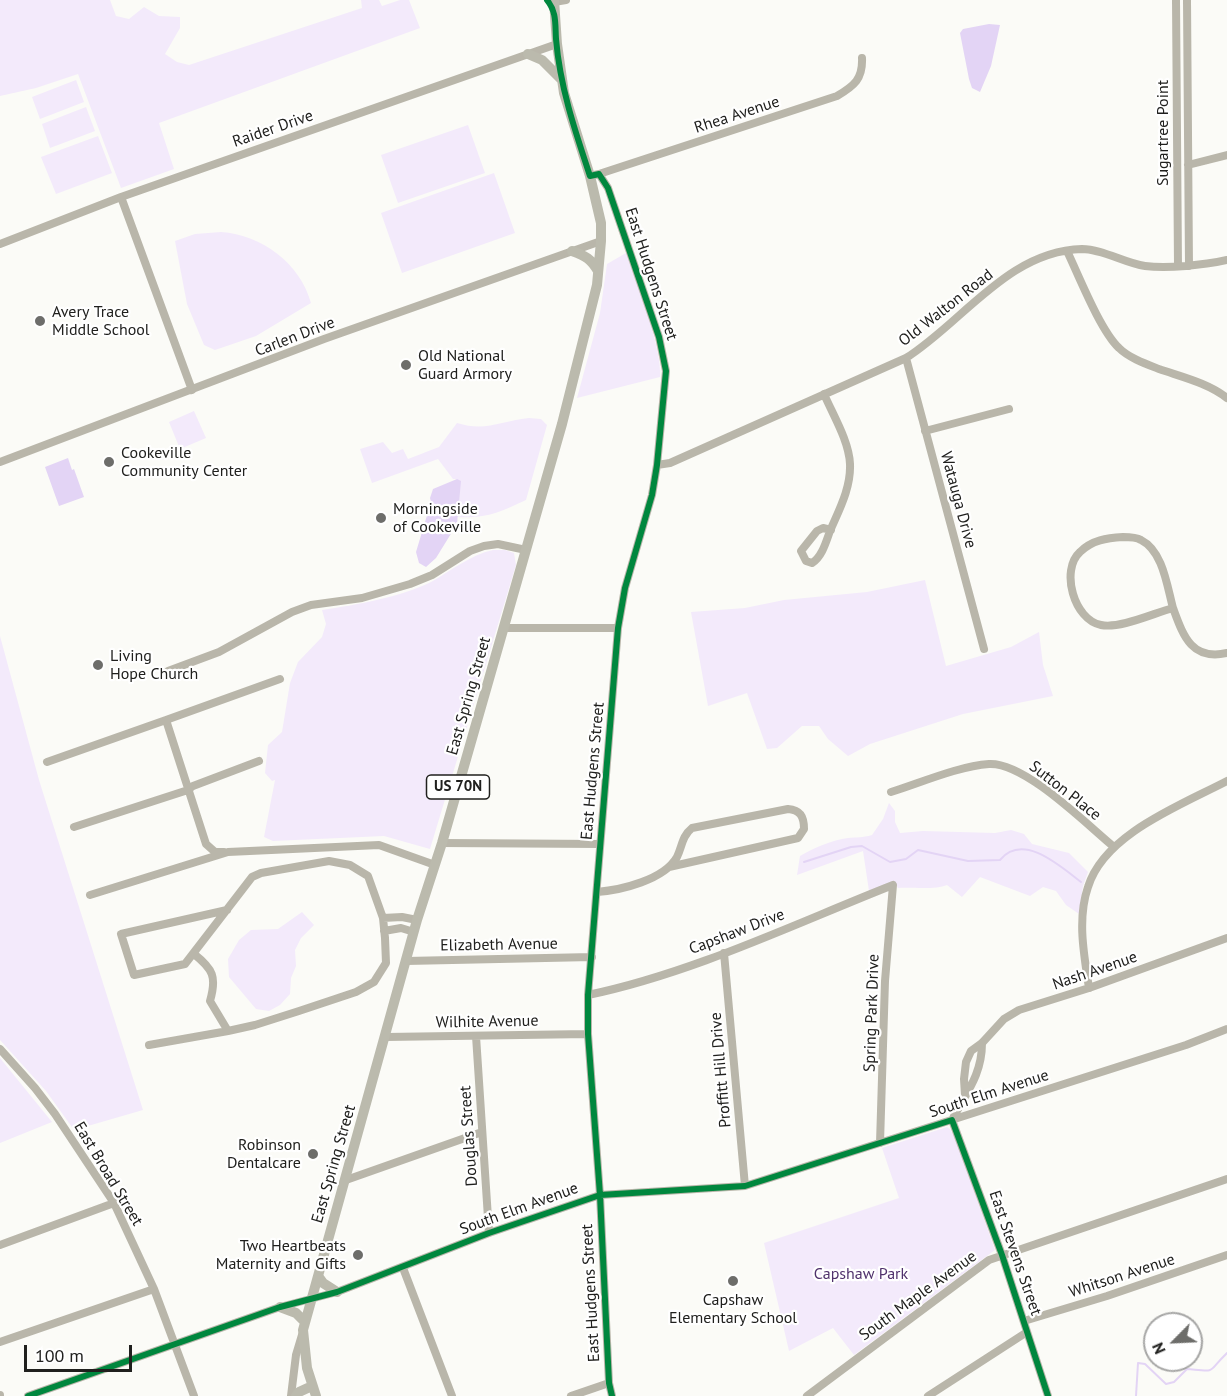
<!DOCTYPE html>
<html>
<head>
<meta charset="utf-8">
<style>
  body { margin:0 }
  #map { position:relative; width:1227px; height:1396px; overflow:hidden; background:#fbfbf7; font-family:"PT Sans",sans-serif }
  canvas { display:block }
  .north { position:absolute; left:1143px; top:1312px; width:60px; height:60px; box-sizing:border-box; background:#fff; border:2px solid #a6a6a5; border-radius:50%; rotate:246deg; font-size:16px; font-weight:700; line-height:24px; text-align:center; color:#20201e }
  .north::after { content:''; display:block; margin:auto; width:21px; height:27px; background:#6d6d6a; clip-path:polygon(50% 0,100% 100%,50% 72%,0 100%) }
  .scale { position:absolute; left:24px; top:1345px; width:108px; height:27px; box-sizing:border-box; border:3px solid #20201e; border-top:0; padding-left:8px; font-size:18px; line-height:21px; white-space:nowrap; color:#20201e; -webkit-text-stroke:4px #fff; paint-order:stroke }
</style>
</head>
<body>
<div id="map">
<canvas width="1227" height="1396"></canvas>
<div class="north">N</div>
<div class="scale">100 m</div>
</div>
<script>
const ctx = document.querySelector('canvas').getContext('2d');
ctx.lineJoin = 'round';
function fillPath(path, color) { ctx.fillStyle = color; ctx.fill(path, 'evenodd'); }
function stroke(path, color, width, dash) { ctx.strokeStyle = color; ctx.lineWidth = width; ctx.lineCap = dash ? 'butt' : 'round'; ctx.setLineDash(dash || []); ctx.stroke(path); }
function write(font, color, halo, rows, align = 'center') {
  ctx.font = font + ' "PT Sans",sans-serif'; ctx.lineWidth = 4.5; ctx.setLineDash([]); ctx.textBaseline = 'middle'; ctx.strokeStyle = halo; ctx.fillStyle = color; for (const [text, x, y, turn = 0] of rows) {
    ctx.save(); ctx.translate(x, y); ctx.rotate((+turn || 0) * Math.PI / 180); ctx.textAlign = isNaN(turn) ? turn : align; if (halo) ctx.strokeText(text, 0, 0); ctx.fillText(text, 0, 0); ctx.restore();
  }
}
fillPath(new Path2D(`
  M 0,0 L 110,0 L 116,16 L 129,19 L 144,7 L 159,16 L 180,17 L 180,28 L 165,54 L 177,62 L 189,65 L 362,8 L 361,0 L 379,0 L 382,6 L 400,0 L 409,0 L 420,28 L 159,123 L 174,169 L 121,188 L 78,74 L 36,88 L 0,96 Z
  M 76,80 L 84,102 L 40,119 L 32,97 Z
  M 86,107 L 95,131 L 50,148 L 42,124 Z
  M 468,125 L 485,173 L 398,203 L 381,155 Z
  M 98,136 L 112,173 L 56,194 L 41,157 Z
  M 494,173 L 515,233 L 402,273 L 381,213 Z
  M 221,232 C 262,235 300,263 311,303 L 256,336 L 215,350 L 204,345 L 187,304 L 175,241 L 195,234 Z
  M 626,253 C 637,285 662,346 660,377 L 577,398 L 600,313 L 607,264 Z
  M 194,411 L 206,438 L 180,449 L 169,422 Z
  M 529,418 L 541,419 L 547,425 L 526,500 C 500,512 486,519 457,517 L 457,479 L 453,479 L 438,459 L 372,483 L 360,449 L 383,442 L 392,453 L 403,449 L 408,459 L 439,447 L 457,423 C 486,432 500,421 529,418 Z
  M 493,550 L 505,550 L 514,553 L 516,565 L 430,849 L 384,836 L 273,841 L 264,837 L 275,780 L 272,781 L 265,773 L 268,745 L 282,732 L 290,683 L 298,662 L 322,637 L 326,624 L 322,610 C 355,605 401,597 431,582 C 451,571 470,555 493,550 Z
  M 925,580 L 946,666 L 1011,647 L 1039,632 L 1043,665 L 1053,696 L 963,714 L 870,744 L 848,756 L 828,739 L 819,726 L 802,726 L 777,748 L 767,749 L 747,693 L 708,706 L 691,612 L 745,608 L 784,600 L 867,592 Z
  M 0,636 L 39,780 L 143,1110 L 74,1130 L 46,1091 L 0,1040 Z
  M 889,803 L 895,811 L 895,822 L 900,833 L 923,831 L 995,833 L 1011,830 L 1024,834 L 1032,844 L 1069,853 L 1088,872 L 1083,886 L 1079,914 L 1066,905 L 1056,891 L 1043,887 L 1030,896 L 980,877 L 962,897 L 947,885 C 936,890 912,887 898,888 L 894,881 L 869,891 L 863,851 L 797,875 L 800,856 C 814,848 832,840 848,838 C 857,837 862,838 872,835 L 883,819 Z
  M 302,912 L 314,925 L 301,938 L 295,950 L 296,966 L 291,978 L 290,994 L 280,1005 L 269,1011 L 256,1009 L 229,977 L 228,959 L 239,940 L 251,930 L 278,929 Z
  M 0,1058 L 52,1122 L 0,1143 Z
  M 947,1127 L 950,1129 L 956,1140 L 995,1250 L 854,1355 L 833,1328 L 789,1351 L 764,1243 L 899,1198 L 882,1148 Z`), '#f3eafb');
fillPath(new Path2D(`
  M 989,24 L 1000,25 L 991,66 L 980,92 L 972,88 L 969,79 L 960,33 L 963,29 Z
  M 68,458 L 72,470 L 74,469 L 84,497 L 59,506 L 45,467 Z
  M 457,479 L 461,481 L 457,524 L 436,558 L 426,567 L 419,563 L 416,552 L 431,502 L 430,498 L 433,489 Z`), '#e3d4f5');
stroke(new Path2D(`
  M 804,862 L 851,847 L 862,846 L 890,862 L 906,859 L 918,850 L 968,861 L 1000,860 C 1023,832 1060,866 1081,882
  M 1136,1396 L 1138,1363 L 1145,1364 L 1166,1384 L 1174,1382 L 1187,1369 C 1219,1372 1206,1373 1227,1353`), '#e3d4f5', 2);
stroke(new Path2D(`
  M 1176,0 L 1178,266
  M 1187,0 L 1189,266
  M 554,2 L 566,0
  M 1188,165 L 1227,155
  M 599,174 L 837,96 C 854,86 863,79 862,58
  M 590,176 L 599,174 L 608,188 L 659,337 L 666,371 L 657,465 L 652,495 L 625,588 L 618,628 L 588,995 L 588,1034 L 600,1195 L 609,1383 L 612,1396
  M 121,197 L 192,390
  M 0,244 L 121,197 L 557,44
  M 1067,251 C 1079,276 1100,330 1119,348 C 1129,358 1146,364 1159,369 C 1182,377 1208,383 1227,398
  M 906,358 L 984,649
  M 824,394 C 833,415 849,441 850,464 C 851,488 839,510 830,531 C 826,542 822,557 812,563 L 806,561 L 801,551 L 817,531 L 823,528 L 831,530
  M 925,431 L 1009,409
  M 0,462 L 324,339 L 601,241
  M 657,465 L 670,463 L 906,358 C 963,322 1008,251 1082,249 C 1103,249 1124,263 1145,266 C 1168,269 1204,265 1227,260
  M 1123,537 C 1129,537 1136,537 1141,540 C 1163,551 1167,586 1173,608 C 1154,613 1120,629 1101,625 C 1074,620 1060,570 1080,552 C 1092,540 1107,538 1123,537 Z
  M 1173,608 C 1183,635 1191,661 1227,653
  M 504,628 L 618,628
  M 168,671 L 219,652 L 292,612 L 311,605 L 362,598 L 410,584 L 432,575 L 470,551 L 484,546 L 498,544 L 526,550
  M 166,720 L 280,679
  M 47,762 L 166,720 L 206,844 L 215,852 L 224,852
  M 891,792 C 920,783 959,766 989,764 C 1025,762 1086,824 1114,847
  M 74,827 L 188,790 L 193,786 L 259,761
  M 442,843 L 600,844
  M 597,892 C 621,890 664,880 677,857 C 682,847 682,836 692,828 L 788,809 C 800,810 804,816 804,829 L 798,838 L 669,867
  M 90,895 L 228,852 L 379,845 L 435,865
  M 383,918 L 402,917 L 417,920
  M 384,931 L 401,928 L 414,932
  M 724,953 L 745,1186
  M 194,954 C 213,969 217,977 210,1001 L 228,1031 L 255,1025 L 299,1011 L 356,992 L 374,982 L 386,963 L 385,938 L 383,918 L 368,876 L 350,865 L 329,861 L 261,873 L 252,877 L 185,964 L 134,975 L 121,934 L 227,910
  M 406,961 L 592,957
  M 1089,988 C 1084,955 1077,919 1088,887 C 1104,834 1181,805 1227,781
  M 588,995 C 693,973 794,924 893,885 L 885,981 L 880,1143
  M 476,1036 L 489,1233
  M 386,1037 L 588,1034
  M 149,1045 L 228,1031
  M 0,1049 L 35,1088 L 55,1114 L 114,1203 L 154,1289 L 194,1396
  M 965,1095 L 964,1079 L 966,1062 L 971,1051 L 982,1043 L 1004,1019 L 1019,1010 L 1089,988 L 1227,938
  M 952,1120 L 1002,1255 L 1048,1396
  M 952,1120 C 966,1093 982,1075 982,1043
  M 346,1180 L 482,1132
  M 0,1245 L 114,1203
  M 403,1268 L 452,1396
  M 1024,1321 L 1107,1296 L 1227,1255
  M 0,1342 L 154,1289
  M 0,1395 L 0,1396
  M 28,1396 L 280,1307 L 337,1292 L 489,1233 L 600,1195 L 745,1186 L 1186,1045 L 1227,1029
  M 291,1396 L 296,1355 L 302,1335
  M 571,1396 L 609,1383
  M 807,1396 L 989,1260 L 1227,1179
  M 928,1396 L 1027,1332`), '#b9b6aa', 8);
stroke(new Path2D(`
  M 528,54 L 542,60 L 561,79
  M 572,251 C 586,256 591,259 598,271
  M 318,1276 L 323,1283 L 337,1292
  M 280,1307 L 296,1313 L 305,1322
  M 296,1396 L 299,1392 L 312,1386
  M 316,1396 L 307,1368 L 303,1330 L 417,920 L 442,843 L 562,424 L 597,285 L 601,241 L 601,223 L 590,176 L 564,93 L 557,44 L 554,0`), '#bbbaad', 10);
stroke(new Path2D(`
  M 547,0 C 557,12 555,25 556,39 C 560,87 575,131 590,176 L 599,174 L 608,188 L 659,337 L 666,371 L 657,465 L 652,495 L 625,588 L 618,628 L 588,995 L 588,1034 L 600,1195 L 609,1383 L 612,1396
  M 28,1396 L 280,1307 L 337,1292 L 489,1233 L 600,1195 L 745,1186 L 952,1120 L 1002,1255 L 1048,1396`), '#00873e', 6);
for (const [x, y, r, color] of [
  [40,321,6,"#6d6d6a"],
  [406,365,6,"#6d6d6a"],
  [109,462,6,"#6d6d6a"],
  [381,518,6,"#6d6d6a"],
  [98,665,6,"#6d6d6a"],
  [313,1154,6,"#6d6d6a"],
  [358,1255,6,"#6d6d6a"],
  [733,1281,6,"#6d6d6a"]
]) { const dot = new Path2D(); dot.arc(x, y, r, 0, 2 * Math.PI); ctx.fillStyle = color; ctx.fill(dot); stroke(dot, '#fff', 2); }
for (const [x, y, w] of [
  [458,787,63]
]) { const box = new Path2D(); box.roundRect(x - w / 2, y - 12, w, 24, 4.5); ctx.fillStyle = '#fff'; ctx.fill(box); stroke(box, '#20201e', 1.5); }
write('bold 15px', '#20201e', null, [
  ["US 70N",458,787]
]);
write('16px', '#20201e', '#fff', [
  ["Rhea Avenue",737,115,-18],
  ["Raider Drive",273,129,-19],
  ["Sugartree Point",1163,133,-90],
  ["East Hudgens Street",651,274,72],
  ["Old Walton Road",946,308,-38],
  ["Carlen Drive",295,337,-21],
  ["Watauga Drive",958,500,75],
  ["East Spring Street",469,696,-74],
  ["East Hudgens Street",593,771,-85],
  ["Sutton Place",1065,791,38],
  ["Capshaw Drive",737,932,-21],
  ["Elizabeth Avenue",499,945,-1],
  ["Nash Avenue",1095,971,-19],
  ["Spring Park Drive",872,1013,-88],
  ["Wilhite Avenue",487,1022,-1],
  ["Proffitt Hill Drive",721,1070,-95],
  ["South Elm Avenue",989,1094,-18],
  ["Douglas Street",469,1136,-94],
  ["East Spring Street",334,1164,-74],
  ["East Broad Street",108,1174,59],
  ["South Elm Avenue",519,1209,-20],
  ["East Stevens Street",1015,1253,71],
  ["Whitson Avenue",1122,1276,-18],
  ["East Hudgens Street",591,1293,-93],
  ["South Maple Avenue",918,1296,-36]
]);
write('16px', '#20201e', '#fff', [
  ["Avery Trace",52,312],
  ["Middle School",52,330],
  ["Old National",418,356],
  ["Guard Armory",418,374],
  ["Cookeville",121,453],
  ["Community Center",121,471],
  ["Morningside",393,509],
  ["of Cookeville",393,527],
  ["Living",110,656],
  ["Hope Church",110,674],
  ["Robinson",301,1145,"right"],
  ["Dentalcare",301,1163,"right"],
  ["Two Heartbeats",346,1246,"right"],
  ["Maternity and Gifts",346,1264,"right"],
  ["Capshaw",733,1300,"center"],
  ["Elementary School",733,1318,"center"]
], 'left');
write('16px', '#50326c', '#fff', [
  ["Capshaw Park",861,1274]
]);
</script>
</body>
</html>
